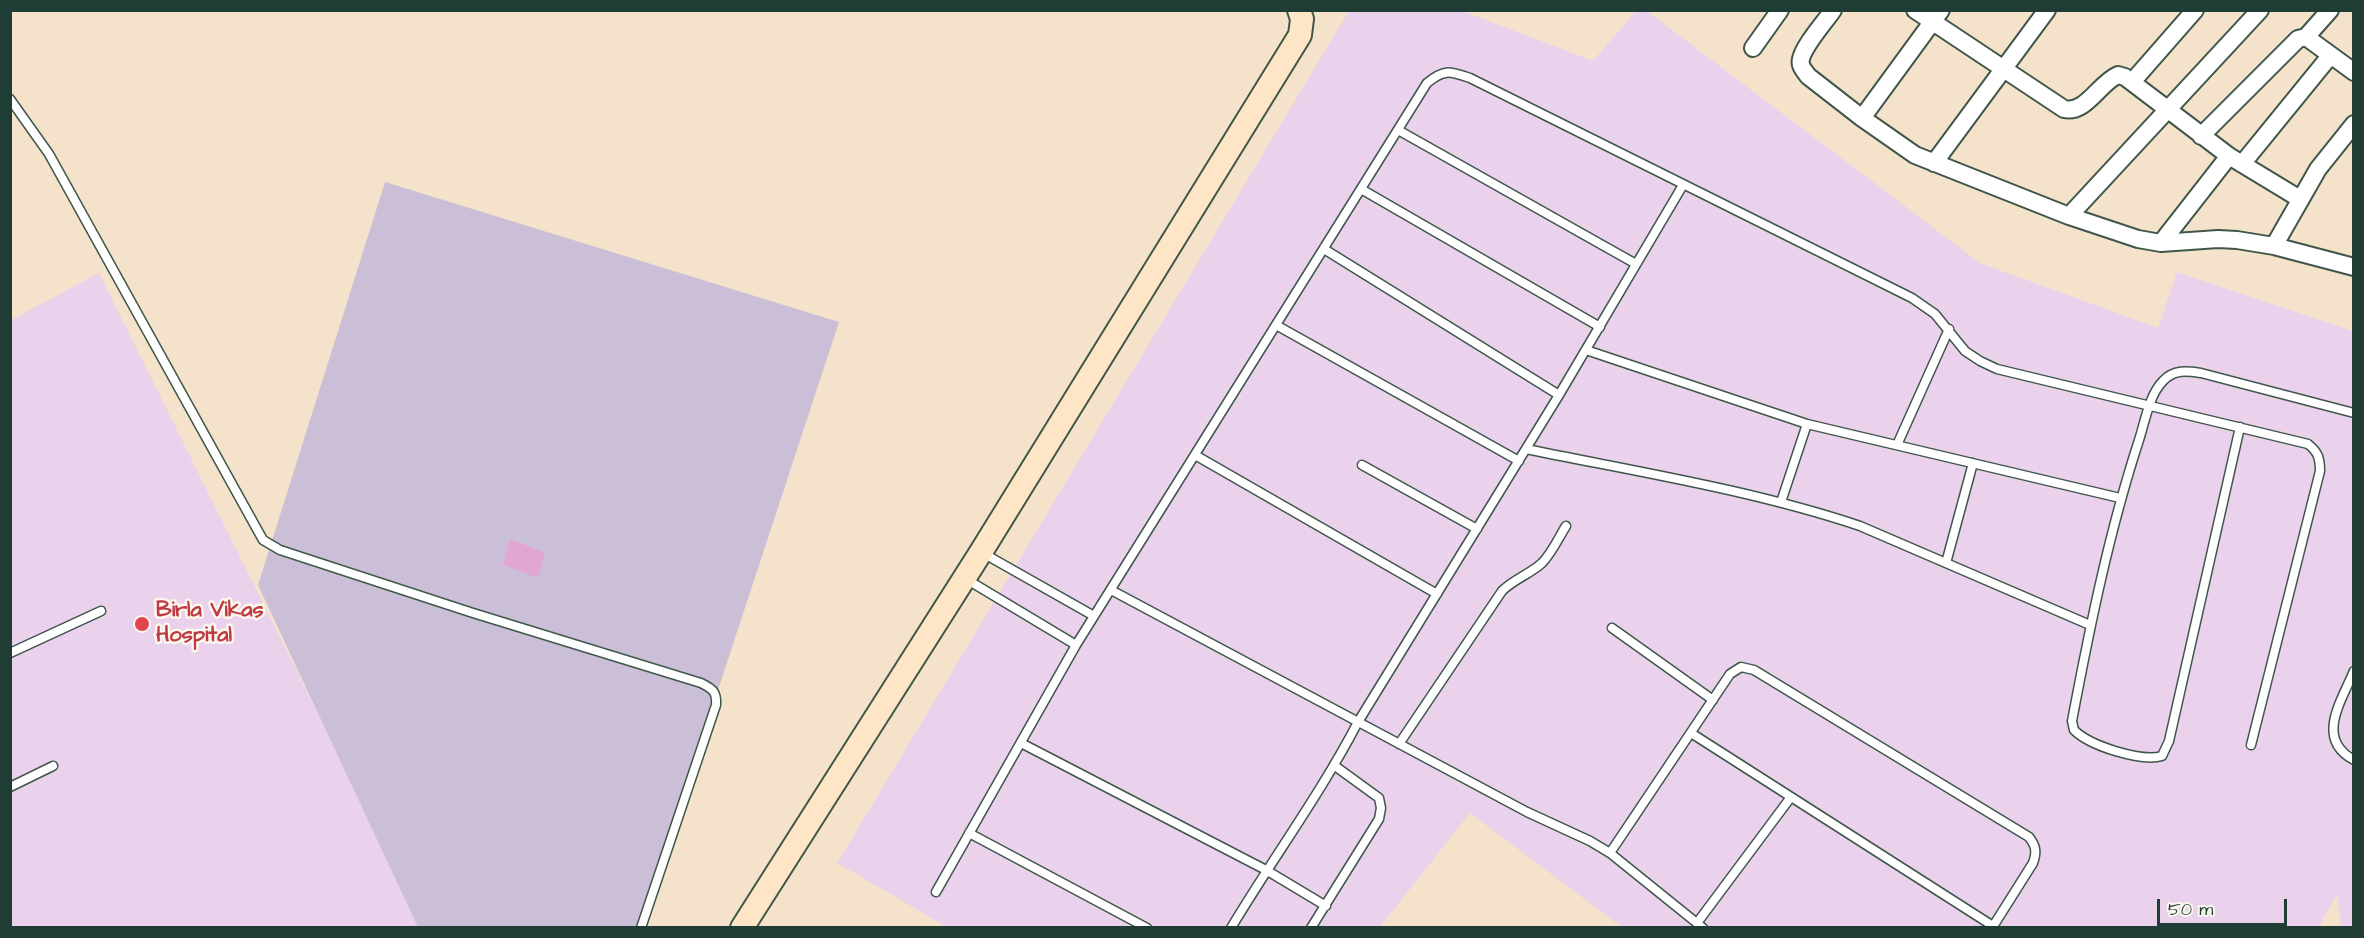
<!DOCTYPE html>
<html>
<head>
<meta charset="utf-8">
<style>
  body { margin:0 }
  #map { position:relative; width:2364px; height:938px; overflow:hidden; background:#f4e3ca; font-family:"Architects Daughter",sans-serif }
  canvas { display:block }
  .frame { position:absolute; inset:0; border:12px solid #1f3d34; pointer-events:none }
  .scale { position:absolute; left:2157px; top:899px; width:130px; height:27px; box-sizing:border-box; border:3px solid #1f3d34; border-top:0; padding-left:8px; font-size:18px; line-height:21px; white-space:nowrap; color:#1f3d34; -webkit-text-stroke:4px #fbf7ec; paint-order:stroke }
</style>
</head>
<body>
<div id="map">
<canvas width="2364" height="938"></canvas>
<div class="frame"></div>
<div class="scale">50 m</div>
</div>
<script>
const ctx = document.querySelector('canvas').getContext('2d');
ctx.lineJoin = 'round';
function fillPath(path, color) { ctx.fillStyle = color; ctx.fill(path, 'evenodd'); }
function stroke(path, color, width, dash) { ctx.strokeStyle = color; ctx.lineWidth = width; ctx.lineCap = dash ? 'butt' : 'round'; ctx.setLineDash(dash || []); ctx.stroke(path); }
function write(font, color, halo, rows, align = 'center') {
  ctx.font = font + ' "Architects Daughter",sans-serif'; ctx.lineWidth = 5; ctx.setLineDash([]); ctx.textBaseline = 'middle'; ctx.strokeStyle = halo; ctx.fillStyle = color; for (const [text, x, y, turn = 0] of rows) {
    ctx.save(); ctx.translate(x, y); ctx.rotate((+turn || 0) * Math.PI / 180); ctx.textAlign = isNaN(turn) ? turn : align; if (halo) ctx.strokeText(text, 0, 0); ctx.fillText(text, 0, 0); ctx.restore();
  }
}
fillPath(new Path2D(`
  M 1349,11 L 1463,11 L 1593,61 L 1636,11 L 1647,11 L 1980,263 L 2158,328 L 2177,272 L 2353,331 L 2353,927 L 2341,927 L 2337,894 L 2318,928 L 1622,927 L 1470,813 L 1380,927 L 947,927 L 837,863 Z
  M 99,273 L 424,927 L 11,928 L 11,320 Z`), '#ead1ec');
fillPath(new Path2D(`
  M 385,182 L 839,322 L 640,927 L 418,927 L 258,585 Z`), '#cabfd6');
fillPath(new Path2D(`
  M 510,539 L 545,553 L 538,578 L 503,565 Z`), '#e1a6d4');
const lane = new Path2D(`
  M 10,99 L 49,154 L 263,540 L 280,550 L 473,613 L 701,683 C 713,689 717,692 716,705 L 641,928
  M 1398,130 L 1636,264
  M 1361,189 L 1600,327
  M 1324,249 L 1559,395
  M 1276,325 L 1519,461
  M 1586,350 L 1807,424 L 2120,498
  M 2240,427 L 2169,741 L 2162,756 C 2141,762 2090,746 2074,730 L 2072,721 C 2090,626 2109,532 2139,440 C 2145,422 2149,395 2163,381 C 2174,369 2187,371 2201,373 L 2354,413
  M 1897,445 L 1949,329
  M 1526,449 C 1638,472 1752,490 1860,526 L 2090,625
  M 1195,455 L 1437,594
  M 1362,465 L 1477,529
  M 1781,502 L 1807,424
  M 981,552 L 1094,616
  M 1946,563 L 1973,463
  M 966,579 L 1076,645
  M 1111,590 L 1527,812 L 1590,841 L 1610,853 L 1703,928
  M 1612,628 L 1713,700
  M 10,653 L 101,611
  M 2354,671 C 2341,702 2315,739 2354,760
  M 1691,733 L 1993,926
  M 1021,743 L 1266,870 L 1326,906
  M 1399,744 L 1502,591 C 1514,579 1530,574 1542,563 C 1552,553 1559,537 1566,526
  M 10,787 L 53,766
  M 969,833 L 1147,928
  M 1610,853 L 1730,674 L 1741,667 L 1754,670 L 2029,837 C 2036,846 2037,852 2033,863 L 1992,928
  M 936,892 L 1076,645 L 1427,83 C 1444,69 1449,71 1470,78 L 1912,298 L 1935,314 L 1965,351 L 1980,361 L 1997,369 L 2308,444 C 2318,452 2320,458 2320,471 L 2251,745
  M 1697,923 L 1791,797
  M 1231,928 C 1273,858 1321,793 1358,722 L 1559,395 L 1683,185
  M 1311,928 L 1379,819 L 1381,808 L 1379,798 L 1335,766`);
const street = new Path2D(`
  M 1833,10 C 1825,22 1804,45 1801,59 C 1799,66 1804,70 1808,76 L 1862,118 L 1915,155 L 2069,216 L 2138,239 L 2161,243 L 2218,239 L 2237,240 L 2274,246 L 2354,267
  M 1915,10 L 2064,109 C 2086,114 2099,83 2118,75 L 2125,77 L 2229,156 L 2300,199
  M 2306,37 L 2330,10
  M 1753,48 L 1780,10
  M 2132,82 L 2195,10
  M 1862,118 L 1941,10
  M 2201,136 L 2298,39 L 2306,37 L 2354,72
  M 1934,163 L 2047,10
  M 2242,164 L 2330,56
  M 2069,216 L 2260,10
  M 2161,243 L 2229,156
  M 2274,246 L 2318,169 L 2354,124`);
const secondary = new Path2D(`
  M 742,928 L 981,552 L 1300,35 L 1302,19 L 1299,10`);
stroke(lane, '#3f564a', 11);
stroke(street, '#3f564a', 20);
stroke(secondary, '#3f564a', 26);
stroke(lane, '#fff', 8);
stroke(street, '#fff', 16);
stroke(secondary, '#fee5c5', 22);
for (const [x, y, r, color] of [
  [142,624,8,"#e0444e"]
]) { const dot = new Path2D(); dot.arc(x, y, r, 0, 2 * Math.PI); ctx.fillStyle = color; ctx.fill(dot); stroke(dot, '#fbf7ec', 2); }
write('bold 22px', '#be3a42', '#fbf7ec', [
  ["Birla Vikas",156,611],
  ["Hospital",156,636]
], 'left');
</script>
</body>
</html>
